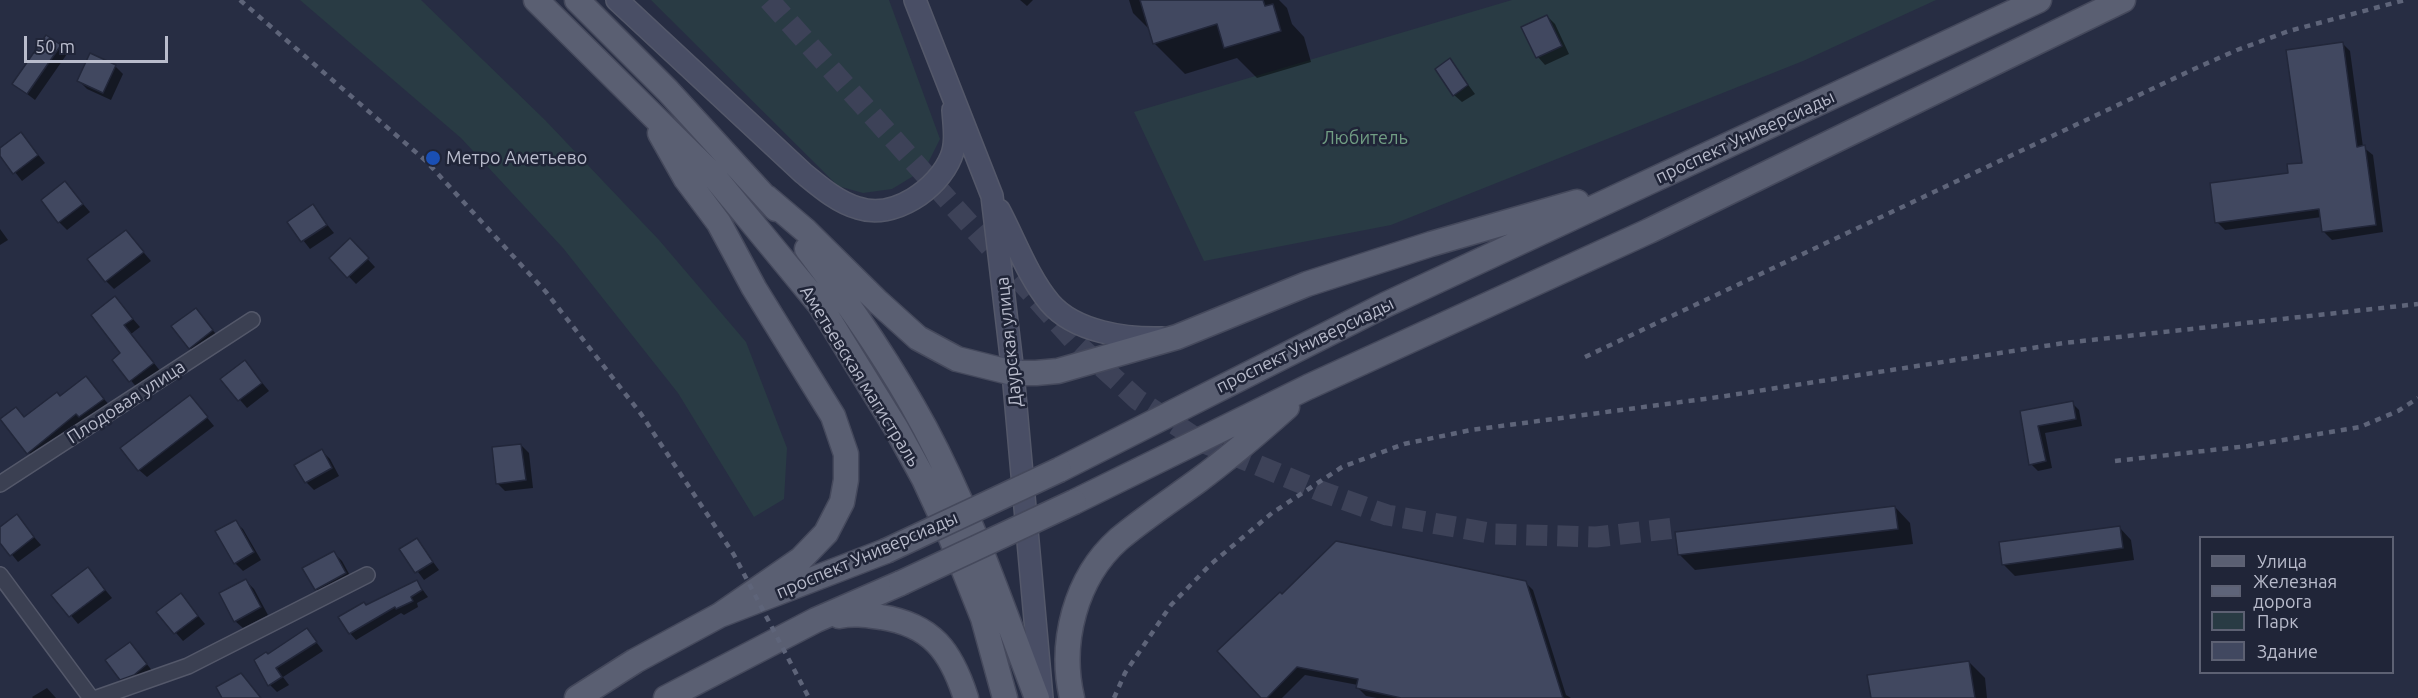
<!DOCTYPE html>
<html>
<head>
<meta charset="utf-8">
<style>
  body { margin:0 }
  #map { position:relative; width:2418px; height:698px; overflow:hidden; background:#272d43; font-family:Ubuntu,sans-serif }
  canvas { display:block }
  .legend { position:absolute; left:2199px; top:536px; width:195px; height:138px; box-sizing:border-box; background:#202538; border:2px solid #5d6173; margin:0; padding:8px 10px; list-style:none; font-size:18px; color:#b9bccc }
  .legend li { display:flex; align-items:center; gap:12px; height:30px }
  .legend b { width:30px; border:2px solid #5d6173 }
  .scale { position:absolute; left:24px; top:36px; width:144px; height:27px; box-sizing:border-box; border:3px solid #b9bccc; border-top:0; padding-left:8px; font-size:18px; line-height:21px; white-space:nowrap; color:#b9bccc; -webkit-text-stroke:4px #202538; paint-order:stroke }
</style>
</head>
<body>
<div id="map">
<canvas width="2418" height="698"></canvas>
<ul class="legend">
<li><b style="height:8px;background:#5a5f72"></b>Улица</li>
<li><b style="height:8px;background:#5e6479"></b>Железная дорога</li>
<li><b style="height:16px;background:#293b44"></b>Парк</li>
<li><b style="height:16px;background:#414860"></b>Здание</li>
</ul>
<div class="scale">50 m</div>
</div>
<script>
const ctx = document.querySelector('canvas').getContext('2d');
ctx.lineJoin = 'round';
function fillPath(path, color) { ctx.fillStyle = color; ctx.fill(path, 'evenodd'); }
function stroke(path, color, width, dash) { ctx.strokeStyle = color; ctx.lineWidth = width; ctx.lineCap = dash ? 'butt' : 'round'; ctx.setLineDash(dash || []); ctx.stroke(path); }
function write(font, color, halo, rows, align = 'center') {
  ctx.font = font + ' Ubuntu,sans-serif'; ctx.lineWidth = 5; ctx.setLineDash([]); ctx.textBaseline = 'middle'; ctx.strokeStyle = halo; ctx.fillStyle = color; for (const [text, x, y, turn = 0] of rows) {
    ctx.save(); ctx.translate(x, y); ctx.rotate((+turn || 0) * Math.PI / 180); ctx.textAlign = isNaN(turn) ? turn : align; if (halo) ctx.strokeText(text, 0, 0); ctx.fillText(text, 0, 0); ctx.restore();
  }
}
fillPath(new Path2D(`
  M 300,0 L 421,0 L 545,120 L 659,240 L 746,342 L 787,448 L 784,499 L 754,517 L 678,393 L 563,248 L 461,138 Z
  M 651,0 L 889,0 L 940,139 L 925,169 L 892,189 L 863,193 L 838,186 Z
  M 1512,0 L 1936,0 L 1803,61 L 1391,225 L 1204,261 L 1134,112 Z`), '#293b44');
fillPath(new Path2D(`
  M 1020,0 L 1033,0 L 1027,6 Z
  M 1129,0 L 1279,0 L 1287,8 L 1292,24 L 1304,37 L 1311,62 L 1257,78 L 1237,58 L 1185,74 L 1154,43 L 1150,30 L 1133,13 Z
  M 1547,16 L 1555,24 L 1569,54 L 1545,65 L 1538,57 Z
  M 2342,43 L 2350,51 L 2363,147 L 2373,155 L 2383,232 L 2332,240 L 2324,232 L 2322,217 L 2225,230 L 2217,222 L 2303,164 Z
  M 60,46 L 67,54 L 35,100 L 14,84 Z
  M 1450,60 L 1475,94 L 1462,102 L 1454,95 Z
  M 115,66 L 123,74 L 111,100 L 87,89 L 79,81 Z
  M 21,134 L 45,163 L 22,181 L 0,153 L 0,150 Z
  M 65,183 L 90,212 L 67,230 L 59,222 Z
  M 312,206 L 334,233 L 310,249 L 289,222 Z
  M 0,229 L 8,240 L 0,245 Z
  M 126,232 L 151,261 L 114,289 L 106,281 Z
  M 350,240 L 375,267 L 356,284 L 331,258 Z
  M 115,298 L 140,327 L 131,334 L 161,372 L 138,389 L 114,360 L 122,353 Z
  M 196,310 L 220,339 L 198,356 L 190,348 Z
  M 245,362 L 269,391 L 247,408 L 222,379 Z
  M 86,378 L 111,407 L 36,461 L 2,420 L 25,419 L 60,398 Z
  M 190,397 L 214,426 L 147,477 L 139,470 Z
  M 2072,403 L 2079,410 L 2082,426 L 2045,433 L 2052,468 L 2038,471 L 2031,464 L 2021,412 Z
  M 521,445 L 529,453 L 533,488 L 505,491 L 497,483 Z
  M 322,451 L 330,459 L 339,476 L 314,490 L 306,482 Z
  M 1895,507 L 1910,523 L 1913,544 L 1695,570 L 1680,555 Z
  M 16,516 L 41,545 L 18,562 L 0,540 L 0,529 Z
  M 235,522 L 243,529 L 261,560 L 243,571 L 235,563 Z
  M 2120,528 L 2131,540 L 2134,560 L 2015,576 L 2003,564 Z
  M 417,540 L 439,570 L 424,580 L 401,549 Z
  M 334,553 L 342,561 L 353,581 L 324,597 L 316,589 Z
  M 88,569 L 112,598 L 78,624 L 54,595 Z
  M 246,581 L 254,589 L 268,615 L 243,628 L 235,621 Z
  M 417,582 L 428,597 L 417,603 L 418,607 L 404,615 L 401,613 L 356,640 L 350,633 L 340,617 Z
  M 1525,582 L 1533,590 L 1566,695 L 1571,698 L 1377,698 L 1366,696 L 1358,688 L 1358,685 L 1305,675 L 1282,698 L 1263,698 L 1282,596 Z
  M 181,595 L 205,624 L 183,641 L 158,612 Z
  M 307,630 L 323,651 L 283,677 L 289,685 L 277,692 L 269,684 L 268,656 Z
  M 130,643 L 154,673 L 129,687 L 121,679 Z
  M 1969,662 L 1985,678 L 1987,698 L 1872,698 Z
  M 47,688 L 56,698 L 33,698 L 32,697 Z`), '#0007');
const building = new Path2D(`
  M 1140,0 L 1263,0 L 1265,6 L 1273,4 L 1281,31 L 1224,48 L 1217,24 L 1153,44 Z
  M 1547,15 L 1562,46 L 1536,58 L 1521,27 Z
  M 46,35 L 61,45 L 27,94 L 12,84 Z
  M 2343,42 L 2357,147 L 2365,145 L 2376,225 L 2322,232 L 2319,209 L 2215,223 L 2210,183 L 2288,173 L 2287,164 L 2302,163 L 2286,50 Z
  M 90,53 L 116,65 L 103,93 L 77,81 Z
  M 1450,58 L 1468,85 L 1453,96 L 1435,69 Z
  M 21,132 L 38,155 L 13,174 L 0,156 L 0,148 Z
  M 65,181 L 83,204 L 58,223 L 41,200 Z
  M 313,204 L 327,225 L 301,242 L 287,222 Z
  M 126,230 L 144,252 L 105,282 L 87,259 Z
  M 350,238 L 369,258 L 347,278 L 329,258 Z
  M 115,296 L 133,319 L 124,325 L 154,363 L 129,382 L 112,360 L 120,353 L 91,315 Z
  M 196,308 L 213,330 L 189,349 L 171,326 Z
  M 245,360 L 262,383 L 238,401 L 220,379 Z
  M 86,376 L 104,399 L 79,417 L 76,414 L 27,454 L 0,419 L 16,407 L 24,417 L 57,392 L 60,396 Z
  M 190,395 L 208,417 L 138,471 L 120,448 Z
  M 2073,401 L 2076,419 L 2038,426 L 2046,461 L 2029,465 L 2020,411 Z
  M 521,444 L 526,480 L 496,484 L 492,447 Z
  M 322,449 L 332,468 L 305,483 L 294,465 Z
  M 1895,506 L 1898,529 L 1678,555 L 1675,532 Z
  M 17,514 L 34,537 L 10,556 L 0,543 L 0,527 Z
  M 236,520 L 254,552 L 234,564 L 215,531 Z
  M 2120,526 L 2123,548 L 2002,565 L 1999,542 Z
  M 417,538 L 433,562 L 415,573 L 399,549 Z
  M 1336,541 L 1526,581 L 1563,698 L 1401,698 L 1356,688 L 1358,679 L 1297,667 L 1267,698 L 1261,698 L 1217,651 L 1280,592 L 1282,594 Z
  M 334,551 L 346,573 L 315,590 L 302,568 Z
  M 88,567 L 105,590 L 69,617 L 51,595 Z
  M 246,579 L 261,607 L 234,622 L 219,593 Z
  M 417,580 L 422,590 L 411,597 L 413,601 L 396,609 L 395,607 L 349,634 L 338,617 L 364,602 L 366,605 Z
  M 181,593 L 198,616 L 174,634 L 156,612 Z
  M 307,628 L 317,642 L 276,668 L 282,677 L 268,686 L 254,660 L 266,652 L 268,654 Z
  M 130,642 L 147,664 L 134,675 L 120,680 L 105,660 Z
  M 1969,661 L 1975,698 L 1871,698 L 1867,675 Z
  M 241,673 L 261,698 L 222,698 L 216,687 Z`);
fillPath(building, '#414860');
stroke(building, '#22273a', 1.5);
stroke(new Path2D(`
  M 769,0 L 1076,343 L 1138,400 L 1202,442 L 1320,491 L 1387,515 L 1495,534 L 1596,537 L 1675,528`), '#3d4258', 21, [21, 10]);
const street = new Path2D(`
  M 0,484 L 252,320
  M 0,575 L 91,698
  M 97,698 L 188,666 L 367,575`);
const secondary = new Path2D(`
  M 617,0 L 803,173 C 819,186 837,202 858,208 C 894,220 938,189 951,157 C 957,143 954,125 953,110
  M 915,0 L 992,196 L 1013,373 L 1042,698
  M 999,210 C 1015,240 1028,277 1050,303 C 1075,332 1126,339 1162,338`);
const primary = new Path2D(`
  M 536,0 L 712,174 L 820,305 L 896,428 L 924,479 L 949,533 L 983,618 L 1005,698
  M 577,0 L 668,91 L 776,209
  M 660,133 L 686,179 L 719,223 L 754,288 L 833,416 L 846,454 L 846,480 L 842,502 L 826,533 L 801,559 L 720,615
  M 766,197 L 806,231 L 878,302 L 918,338 L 957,359 L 1013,373 L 1036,373 L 1058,371 L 1177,337 L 1307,284 L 1431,244 L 1577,202
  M 807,249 C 850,305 891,365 925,428 C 971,514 1002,607 1037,698
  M 1059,470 L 1385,305 L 2039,0
  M 1074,502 L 1308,387 L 1649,231 L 2123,0
  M 839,616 C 854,613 866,615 881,617 C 932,625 951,651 966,698
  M 577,698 L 635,661 L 720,615 L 886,551
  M 666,698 L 816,620 L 901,583
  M 1072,698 C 1059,643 1075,578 1119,539 C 1144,518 1173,499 1199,480 C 1230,457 1259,432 1287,407`);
stroke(street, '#54586a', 18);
stroke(secondary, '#54586a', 24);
stroke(primary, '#45495c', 27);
stroke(street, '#3b4052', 15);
stroke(secondary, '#494e65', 21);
stroke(primary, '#5a5f72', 24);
stroke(new Path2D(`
  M 240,0 L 426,161 L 546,292 L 641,414 L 734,555 L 809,698
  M 1585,357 L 2194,69 L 2237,50 L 2289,31 L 2405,0
  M 2115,461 L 2248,446 L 2360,427 L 2398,411 L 2418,398
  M 1114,698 L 1125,673 L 1171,605 L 1211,564 L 1272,513 L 1342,467 L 1404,444 L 1471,430 L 1719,397 L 2064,343 L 2418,304`), '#5e6479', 4.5, [6, 6]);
const primaryBridge = new Path2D(`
  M 886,551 L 1059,470
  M 901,583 L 1074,502`);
stroke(primaryBridge, '#45495c', 27, []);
stroke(primaryBridge, '#5a5f72', 24);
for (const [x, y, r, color] of [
  [433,158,8,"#1a4fb4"]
]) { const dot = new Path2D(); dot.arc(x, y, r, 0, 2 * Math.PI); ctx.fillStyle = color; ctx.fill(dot); stroke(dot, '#202538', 2); }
write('18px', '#b9bccc', '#202538', [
  ["проспект Универсиады",1745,137,-25],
  ["Даурская улица",1009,342,-96],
  ["проспект Универсиады",1305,345,-26],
  ["Аметьевская магистраль",860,376,58],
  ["Плодовая улица",126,402,-33],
  ["проспект Универсиады",867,555,-23]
]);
write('18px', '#709d83', '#202538', [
  ["Любитель",1365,138]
]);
write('18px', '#b9bccc', '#202538', [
  ["Метро Аметьево",446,158]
], 'left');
</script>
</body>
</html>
